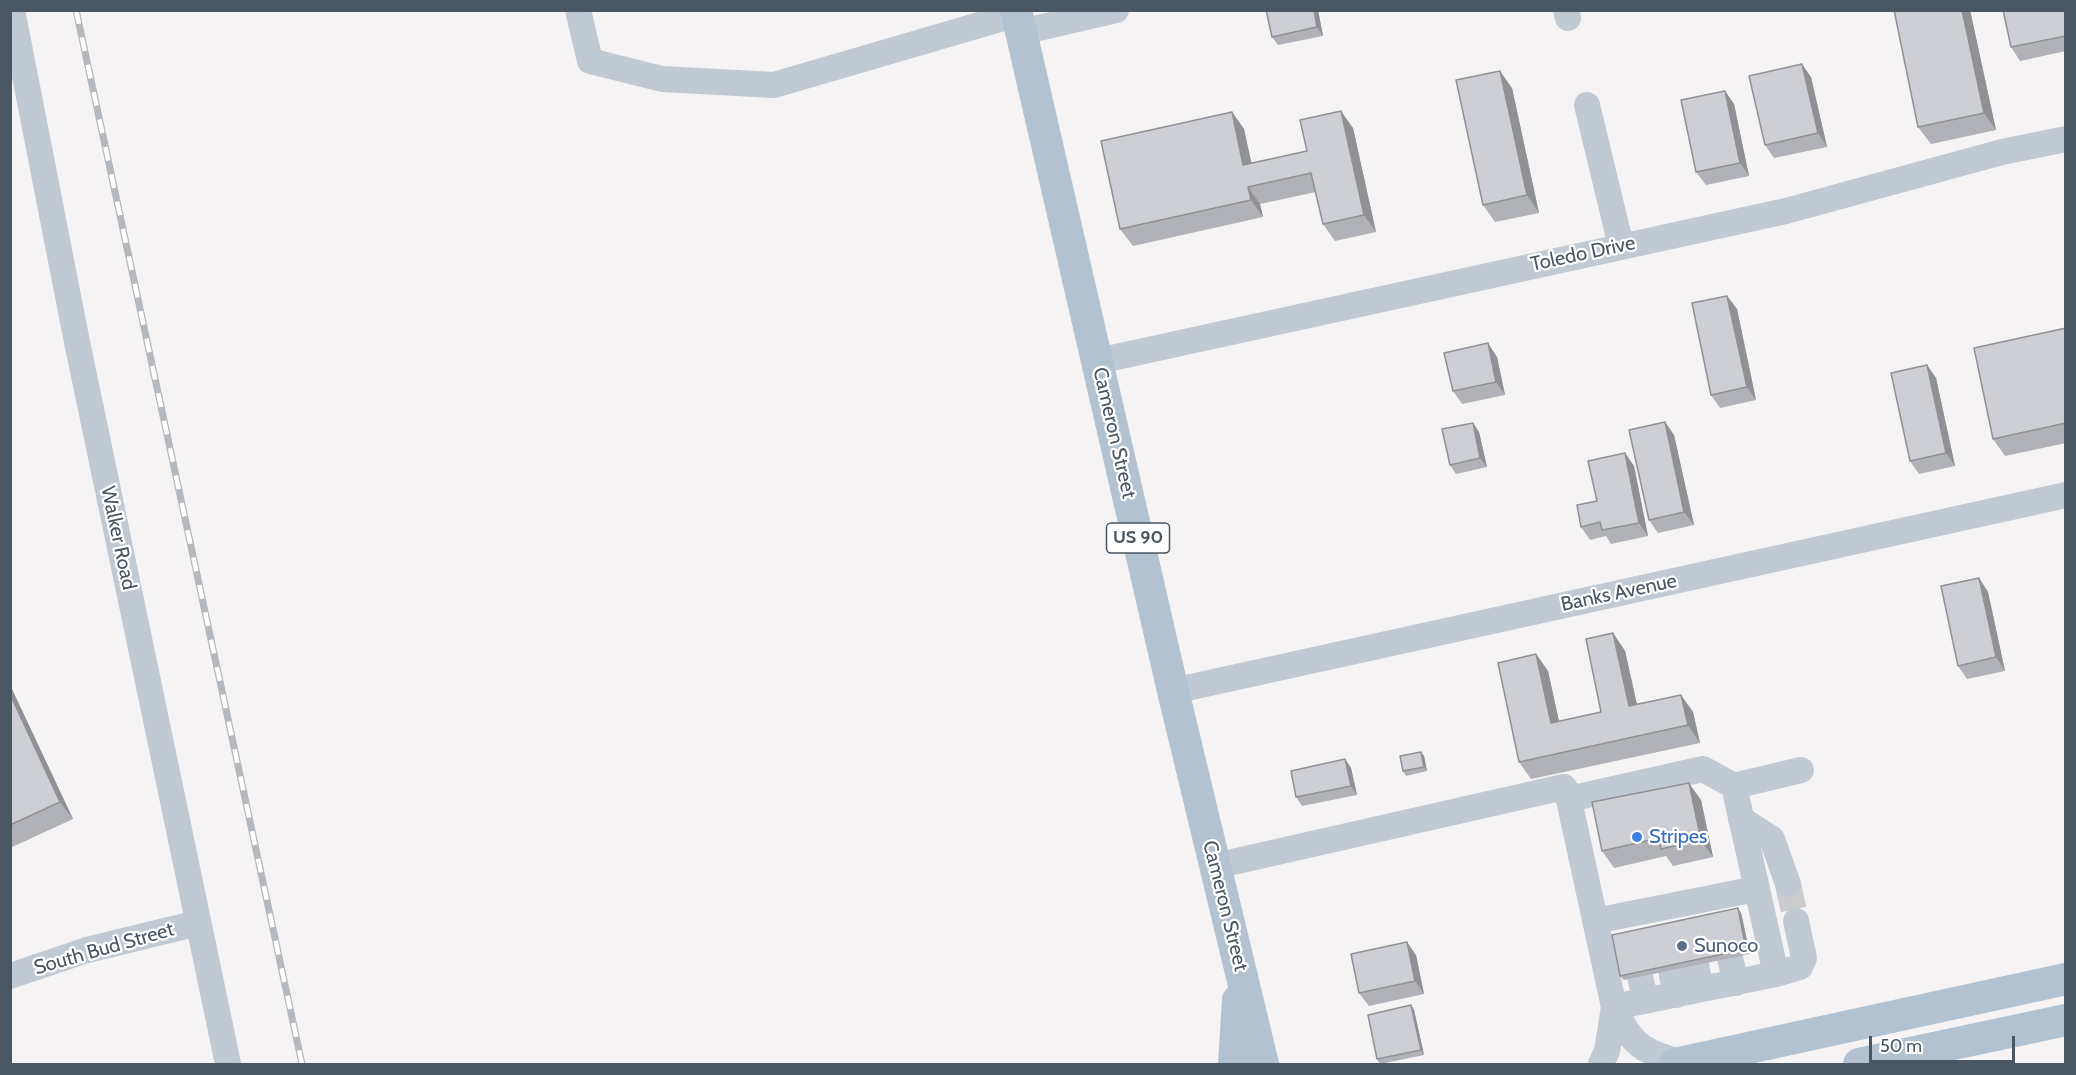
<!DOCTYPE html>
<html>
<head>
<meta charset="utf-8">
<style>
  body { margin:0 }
  #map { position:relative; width:2076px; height:1075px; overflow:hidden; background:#f5f3f3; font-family:Cabin,sans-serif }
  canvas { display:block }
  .frame { position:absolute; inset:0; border:12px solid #4a5661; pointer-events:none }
  .scale { position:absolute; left:1869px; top:1036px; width:146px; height:27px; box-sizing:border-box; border:3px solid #4a5661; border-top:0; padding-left:8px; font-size:18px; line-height:21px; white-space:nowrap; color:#4a5661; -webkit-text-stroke:4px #fff; paint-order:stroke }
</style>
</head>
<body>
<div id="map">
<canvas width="2076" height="1075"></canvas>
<div class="frame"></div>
<div class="scale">50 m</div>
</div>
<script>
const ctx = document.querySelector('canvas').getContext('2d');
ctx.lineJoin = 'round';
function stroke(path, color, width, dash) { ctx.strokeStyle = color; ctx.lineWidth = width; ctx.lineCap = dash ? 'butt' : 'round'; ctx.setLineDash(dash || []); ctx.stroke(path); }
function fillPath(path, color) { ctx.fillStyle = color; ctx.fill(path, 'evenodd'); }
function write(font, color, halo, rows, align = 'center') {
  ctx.font = font + ' Cabin,sans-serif'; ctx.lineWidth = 4.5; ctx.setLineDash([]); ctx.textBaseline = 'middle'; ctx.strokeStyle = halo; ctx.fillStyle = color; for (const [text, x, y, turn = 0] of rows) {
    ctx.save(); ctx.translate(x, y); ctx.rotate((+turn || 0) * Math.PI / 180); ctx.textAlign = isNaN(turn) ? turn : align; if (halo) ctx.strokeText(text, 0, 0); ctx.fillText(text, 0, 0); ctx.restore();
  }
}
stroke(new Path2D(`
  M 1788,884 L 1796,921`), '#caccce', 26, [26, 13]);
stroke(new Path2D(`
  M 12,10 L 77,342 L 228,1064
  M 578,10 L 590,61 L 662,79 L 774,85 L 1017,14
  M 1566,10 L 1568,18
  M 1021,32 L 1116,10
  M 1587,105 L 1621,246
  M 1098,361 L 1786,211 L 2002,152 L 2066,139
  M 1173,691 L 2066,495
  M 1569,799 L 1703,769 L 1734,786 L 1801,770
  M 1741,819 L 1772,839 L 1788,884
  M 1215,866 L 1564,787 L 1567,791 L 1614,1007 C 1633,1047 1641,1050 1682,1063
  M 1595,921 L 1756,889
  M 1730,958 L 1736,983
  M 1696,965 L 1701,989
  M 1671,970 L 1676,995
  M 1776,974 L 1800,967 L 1804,958 L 1796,921
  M 10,976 L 87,950 L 198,923
  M 1640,977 L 1646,1001
  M 1614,1007 L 1776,974 L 1734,786
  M 1601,1064 L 1607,1051 L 1614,1007`), '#c1cad2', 26);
stroke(new Path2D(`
  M 1016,10 L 1173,691 L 1263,1064
  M 1234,1064 L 1238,1000
  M 1675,1064 L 2066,979
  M 1859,1064 L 2066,1020`), '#b3c2d1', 32);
const rail = new Path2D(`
  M 76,10 L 302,1064`);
stroke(rail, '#b5b8bd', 7);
stroke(rail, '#fff', 4.5, [14]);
fillPath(new Path2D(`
  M 1266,10 L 1318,10 L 1323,36 L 1278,45 L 1272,37 Z
  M 1894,10 L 1970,10 L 1996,130 L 1931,144 L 1918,127 Z
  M 2066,10 L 2066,51 L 2020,61 L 2011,47 Z
  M 1811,77 L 1827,147 L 1774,158 L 1765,145 Z
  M 1512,88 L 1539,213 L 1495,222 L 1483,205 Z
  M 1725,91 L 1734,104 L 1749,176 L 1706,185 L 1696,172 Z
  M 1232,112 L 1244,129 L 1251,164 L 1307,151 L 1353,128 L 1376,232 L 1335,241 L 1323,224 L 1316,192 L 1260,204 L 1263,217 L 1133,246 L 1120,229 Z
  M 1727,296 L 1737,309 L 1756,400 L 1720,408 L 1711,395 Z
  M 2066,328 L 2066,443 L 2005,456 L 1993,439 Z
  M 1497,357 L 1505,395 L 1462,404 L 1453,391 Z
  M 1927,365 L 1936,378 L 1955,466 L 1919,474 L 1910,461 Z
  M 1665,422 L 1674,435 L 1694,525 L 1658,533 L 1649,520 Z
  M 1473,423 L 1479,432 L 1487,467 L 1456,474 L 1450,465 Z
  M 1625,453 L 1634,466 L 1648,536 L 1611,544 L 1606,536 L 1590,540 L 1581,527 Z
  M 1979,578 L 1988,592 L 2005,671 L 1967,679 L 1958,666 Z
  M 1613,633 L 1625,651 L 1637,704 L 1681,695 L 1693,712 L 1700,743 L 1531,779 L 1519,762 L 1536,654 L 1548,671 L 1559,721 L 1601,712 Z
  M 10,685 L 73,819 L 10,848 Z
  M 1421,752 L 1424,756 L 1427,771 L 1406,776 L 1403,771 Z
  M 1345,759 L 1351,768 L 1357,795 L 1302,806 L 1296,797 Z
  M 1701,800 L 1713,857 L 1673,866 L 1666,856 L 1614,868 L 1602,851 Z
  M 1741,913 L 1750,954 L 1624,980 L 1620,976 Z
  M 1416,955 L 1424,994 L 1369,1006 L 1359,993 Z
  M 1411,1005 L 1414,1010 L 1424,1055 L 1380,1064 L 1377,1059 Z`), '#b0b2b7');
fillPath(new Path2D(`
  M 1314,10 L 1318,10 L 1323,36 L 1317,27 Z
  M 1962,10 L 1970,10 L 1996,130 L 1984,113 Z
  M 1802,64 L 1811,77 L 1827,147 L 1818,133 Z
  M 1500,71 L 1512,88 L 1539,213 L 1527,195 Z
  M 1725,91 L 1734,104 L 1749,176 L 1740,163 Z
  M 1341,111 L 1353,128 L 1376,232 L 1364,215 Z
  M 1232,112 L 1244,129 L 1256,183 L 1243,165 Z
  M 1248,187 L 1260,204 L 1263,217 L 1251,200 Z
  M 1727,296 L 1737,309 L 1756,400 L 1747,387 Z
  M 1488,343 L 1497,357 L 1505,395 L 1496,382 Z
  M 1927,365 L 1936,378 L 1955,466 L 1946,453 Z
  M 1665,422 L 1674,435 L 1694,525 L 1684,512 Z
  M 1473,423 L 1479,432 L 1487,467 L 1480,458 Z
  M 1625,453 L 1634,466 L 1648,536 L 1639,523 Z
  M 1979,578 L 1988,592 L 2005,671 L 1996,657 Z
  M 1613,633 L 1625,651 L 1641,723 L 1629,706 Z
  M 1536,654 L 1548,671 L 1563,740 L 1551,723 Z
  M 10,685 L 73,819 L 60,802 L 10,694 Z
  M 1681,695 L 1693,712 L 1700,743 L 1688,725 Z
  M 1421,752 L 1424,756 L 1427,771 L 1424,767 Z
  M 1345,759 L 1351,768 L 1357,795 L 1351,786 Z
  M 1689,783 L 1701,800 L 1713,857 L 1701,840 Z
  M 1738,908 L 1741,913 L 1750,954 L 1746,949 Z
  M 1407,942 L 1416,955 L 1424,994 L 1415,981 Z
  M 1411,1005 L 1414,1010 L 1424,1055 L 1421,1050 Z`), '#909195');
const building = new Path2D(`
  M 1266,10 L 1314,10 L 1317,27 L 1272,37 Z
  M 1894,10 L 1962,10 L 1984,113 L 1918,127 Z
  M 2003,10 L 2066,10 L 2066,36 L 2011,47 Z
  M 1802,64 L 1818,133 L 1765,145 L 1749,76 Z
  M 1500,71 L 1527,195 L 1483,205 L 1456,80 Z
  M 1725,91 L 1740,163 L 1696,172 L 1681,100 Z
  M 1341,111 L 1364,215 L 1323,224 L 1311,173 L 1248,187 L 1251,200 L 1120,229 L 1101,141 L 1232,112 L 1243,165 L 1307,151 L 1300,120 Z
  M 1727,296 L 1747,387 L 1711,395 L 1692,303 Z
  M 2066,328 L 2066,423 L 1993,439 L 1974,348 Z
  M 1488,343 L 1496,382 L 1453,391 L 1444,353 Z
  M 1927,365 L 1946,453 L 1910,461 L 1891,373 Z
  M 1665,422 L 1684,512 L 1649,520 L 1629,430 Z
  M 1473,423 L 1480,458 L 1450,465 L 1442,429 Z
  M 1625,453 L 1639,523 L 1602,530 L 1600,522 L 1581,527 L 1577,505 L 1597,501 L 1588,461 Z
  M 1979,578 L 1996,657 L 1958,666 L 1941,586 Z
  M 1613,633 L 1629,706 L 1681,695 L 1688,725 L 1519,762 L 1498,663 L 1536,654 L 1551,723 L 1601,712 L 1586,639 Z
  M 10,694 L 60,802 L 10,825 Z
  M 1421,752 L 1424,767 L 1403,771 L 1400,756 Z
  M 1345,759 L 1351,786 L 1296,797 L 1291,771 Z
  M 1689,783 L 1701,840 L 1661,849 L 1659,838 L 1602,851 L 1592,802 Z
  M 1738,908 L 1746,949 L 1620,976 L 1612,935 Z
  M 1407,942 L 1415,981 L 1359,993 L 1351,954 Z
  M 1411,1005 L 1421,1050 L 1377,1059 L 1368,1015 Z`);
fillPath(building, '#cdcfd5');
stroke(building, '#909195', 1.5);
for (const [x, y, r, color] of [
  [1637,837,6,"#3f7fe0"],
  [1682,946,6,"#5c6f8a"]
]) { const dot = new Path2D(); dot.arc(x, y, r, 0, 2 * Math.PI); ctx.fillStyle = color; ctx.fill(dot); stroke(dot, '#fff', 2); }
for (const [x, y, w] of [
  [1138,538,63]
]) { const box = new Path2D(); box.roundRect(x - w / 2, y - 15, w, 30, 4.5); ctx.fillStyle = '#fff'; ctx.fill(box); stroke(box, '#4a5661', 1.5); }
write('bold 18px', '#4a5661', null, [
  ["US 90",1138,538]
]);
write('20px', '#4a5661', '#fff', [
  ["Toledo Drive",1583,254,-12],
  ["Cameron Street",1114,433,77],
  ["Walker Road",118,538,78],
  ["Banks Avenue",1619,593,-12],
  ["Cameron Street",1225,906,76],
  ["South Bud Street",104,949,-16]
]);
write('20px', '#366cbe', '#fff', [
  ["Stripes",1649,837]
], 'left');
write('20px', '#4e5e75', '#fff', [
  ["Sunoco",1694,946]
], 'left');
</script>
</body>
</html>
